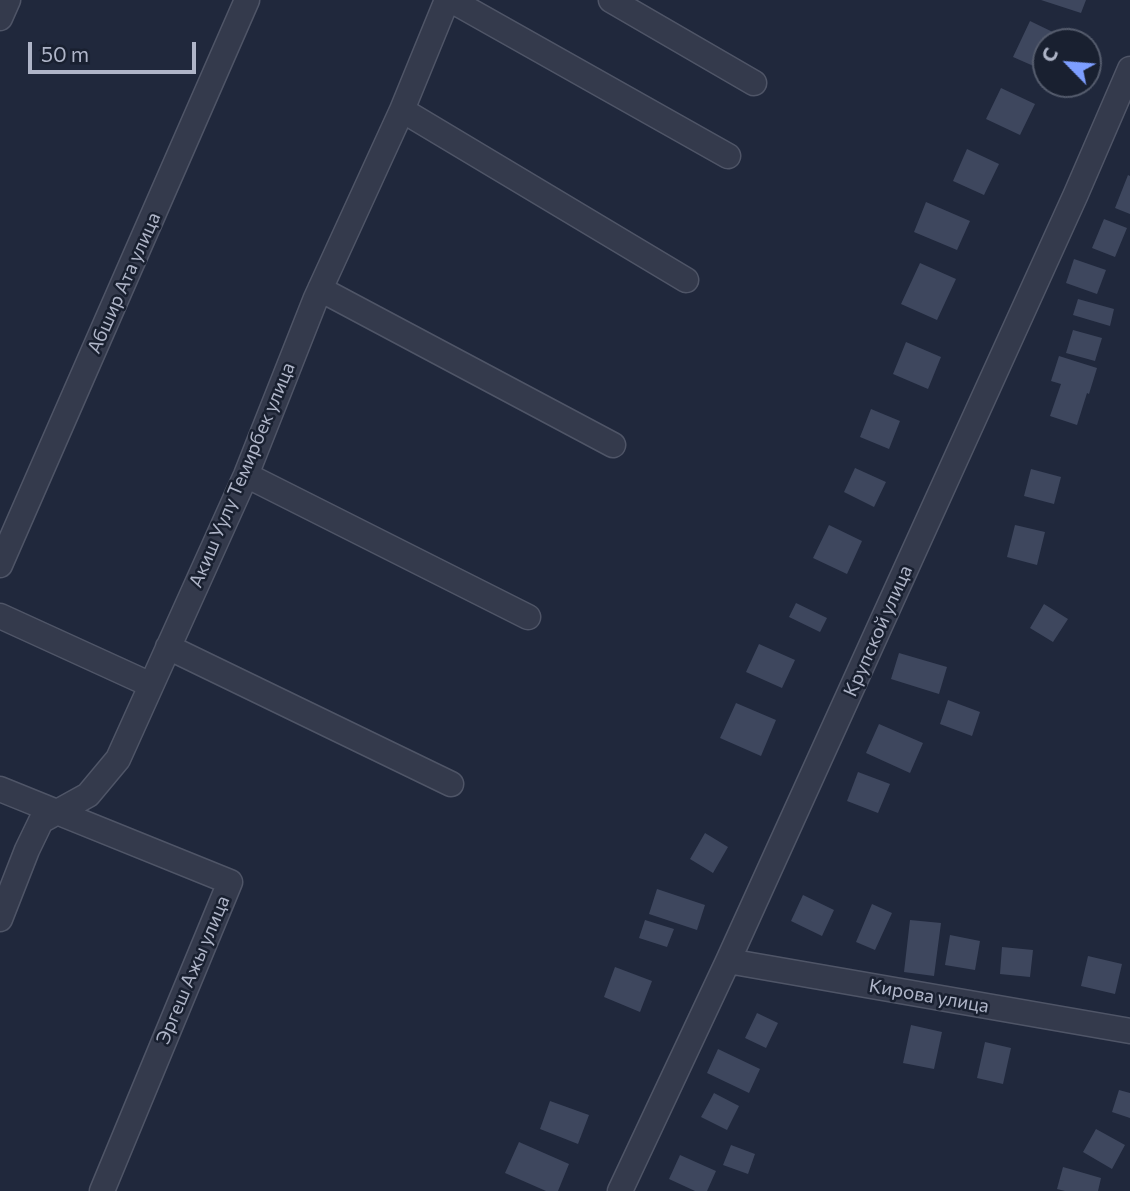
<!DOCTYPE html>
<html>
<head>
<meta charset="utf-8">
<style>
  body { margin:0 }
  #map { position:relative; width:1130px; height:1191px; overflow:hidden; background:#20283c; font-family:Commissioner,sans-serif }
  canvas { display:block }
  .north { position:absolute; left:1032px; top:28px; width:70px; height:70px; box-sizing:border-box; background:#192030; border:2px solid #555c6d; border-radius:50%; rotate:295deg; font-size:19px; font-weight:700; line-height:28px; text-align:center; color:#afb5c8 }
  .north::after { content:''; display:block; margin:auto; width:24px; height:32px; background:#7d9eff; clip-path:polygon(50% 0,100% 100%,50% 72%,0 100%) }
  .scale { position:absolute; left:28px; top:42px; width:168px; height:32px; box-sizing:border-box; border:4px solid #afb5c8; border-top:0; padding-left:9px; font-size:21px; line-height:24px; white-space:nowrap; color:#afb5c8; -webkit-text-stroke:5px #192030; paint-order:stroke }
</style>
</head>
<body>
<div id="map">
<canvas width="1130" height="1191"></canvas>
<div class="north">С</div>
<div class="scale">50 m</div>
</div>
<script>
const ctx = document.querySelector('canvas').getContext('2d');
ctx.lineJoin = 'round';
function fillPath(path, color) { ctx.fillStyle = color; ctx.fill(path, 'evenodd'); }
function stroke(path, color, width, dash) { ctx.strokeStyle = color; ctx.lineWidth = width; ctx.lineCap = dash ? 'butt' : 'round'; ctx.setLineDash(dash || []); ctx.stroke(path); }
function write(font, color, halo, rows, align = 'center') {
  ctx.font = font + ' Commissioner,sans-serif'; ctx.lineWidth = 5; ctx.setLineDash([]); ctx.textBaseline = 'middle'; ctx.strokeStyle = halo; ctx.fillStyle = color; for (const [text, x, y, turn = 0] of rows) {
    ctx.save(); ctx.translate(x, y); ctx.rotate((+turn || 0) * Math.PI / 180); ctx.textAlign = isNaN(turn) ? turn : align; if (halo) ctx.strokeText(text, 0, 0); ctx.fillText(text, 0, 0); ctx.restore();
  }
}
fillPath(new Path2D(`
  M 1041,0 L 1086,0 L 1081,13 Z
  M 1030,21 L 1061,36 L 1058,42 L 1046,42 L 1045,71 L 1013,57 Z
  M 1001,88 L 1035,104 L 1020,135 L 986,119 Z
  M 967,149 L 999,164 L 984,195 L 953,181 Z
  M 1128,175 L 1130,176 L 1130,214 L 1115,208 Z
  M 926,202 L 970,221 L 957,250 L 914,232 Z
  M 1104,219 L 1127,228 L 1115,257 L 1092,248 Z
  M 1074,259 L 1106,270 L 1097,294 L 1066,283 Z
  M 920,263 L 956,279 L 937,320 L 901,304 Z
  M 1078,299 L 1114,309 L 1110,326 L 1073,315 Z
  M 1073,330 L 1102,338 L 1095,361 L 1066,353 Z
  M 906,342 L 941,357 L 928,389 L 893,374 Z
  M 1059,356 L 1097,368 L 1089,394 L 1087,393 L 1077,425 L 1050,416 L 1061,384 L 1051,381 Z
  M 871,409 L 900,421 L 889,449 L 860,437 Z
  M 855,468 L 886,482 L 874,507 L 844,492 Z
  M 1031,469 L 1061,477 L 1054,504 L 1024,496 Z
  M 829,525 L 862,541 L 847,574 L 813,558 Z
  M 1015,525 L 1045,532 L 1037,565 L 1007,557 Z
  M 796,603 L 827,618 L 820,632 L 789,617 Z
  M 1044,604 L 1068,619 L 1053,642 L 1030,628 Z
  M 759,644 L 795,660 L 782,688 L 746,672 Z
  M 899,653 L 947,667 L 939,694 L 891,679 Z
  M 948,700 L 980,712 L 972,736 L 940,724 Z
  M 736,703 L 776,720 L 761,756 L 720,738 Z
  M 879,724 L 923,743 L 910,773 L 866,753 Z
  M 858,772 L 890,784 L 878,813 L 847,801 Z
  M 705,833 L 728,847 L 713,873 L 690,859 Z
  M 657,889 L 705,905 L 697,930 L 649,914 Z
  M 803,895 L 834,910 L 822,936 L 791,921 Z
  M 872,904 L 892,913 L 875,950 L 856,942 Z
  M 645,920 L 674,929 L 667,947 L 639,938 Z
  M 910,920 L 941,923 L 934,976 L 904,972 Z
  M 950,935 L 980,941 L 975,970 L 945,965 Z
  M 1002,947 L 1033,950 L 1030,977 L 1000,974 Z
  M 1088,956 L 1122,964 L 1115,994 L 1081,986 Z
  M 615,967 L 652,981 L 640,1012 L 604,997 Z
  M 757,1013 L 778,1023 L 766,1048 L 745,1038 Z
  M 911,1025 L 942,1032 L 934,1069 L 903,1063 Z
  M 985,1042 L 1011,1048 L 1003,1084 L 977,1078 Z
  M 718,1049 L 760,1069 L 749,1093 L 707,1073 Z
  M 1119,1090 L 1130,1093 L 1130,1118 L 1112,1112 Z
  M 714,1093 L 739,1106 L 727,1130 L 701,1117 Z
  M 550,1101 L 589,1115 L 578,1144 L 540,1129 Z
  M 1096,1129 L 1125,1145 L 1112,1169 L 1083,1152 Z
  M 519,1142 L 569,1164 L 558,1191 L 546,1191 L 505,1173 Z
  M 731,1145 L 755,1154 L 748,1174 L 723,1165 Z
  M 680,1155 L 716,1171 L 707,1191 L 695,1191 L 669,1179 Z
  M 1063,1167 L 1101,1178 L 1098,1191 L 1065,1191 L 1057,1189 Z`), '#3e475e');
const minor = new Path2D(`
  M 451,0 L 728,156
  M 611,0 L 754,83
  M 0,18 L 8,0
  M 402,110 L 686,280
  M 320,289 L 613,445
  M 246,475 L 528,617
  M 0,565 L 247,0
  M 0,616 L 151,685
  M 168,647 L 451,784
  M 0,789 L 230,882 L 102,1191
  M 0,919 L 27,850 L 41,821 L 88,795 L 118,759 L 246,475 L 316,298 L 402,110 L 447,0
  M 728,961 L 1130,1031
  M 620,1191 L 728,961 L 1076,194 L 1130,69`);
stroke(minor, '#4f5567', 27);
stroke(minor, '#343a4c', 24);
write('19px', '#afb5c8', '#192030', [
  ["Абшир Ата улица",124,283,-66],
  ["Акиш Уулу Темирбек улица",242,475,-67],
  ["Крупской улица",878,631,-66],
  ["Эргеш Ажы улица",193,970,-67],
  ["Кирова улица",929,996,10]
]);
</script>
</body>
</html>
